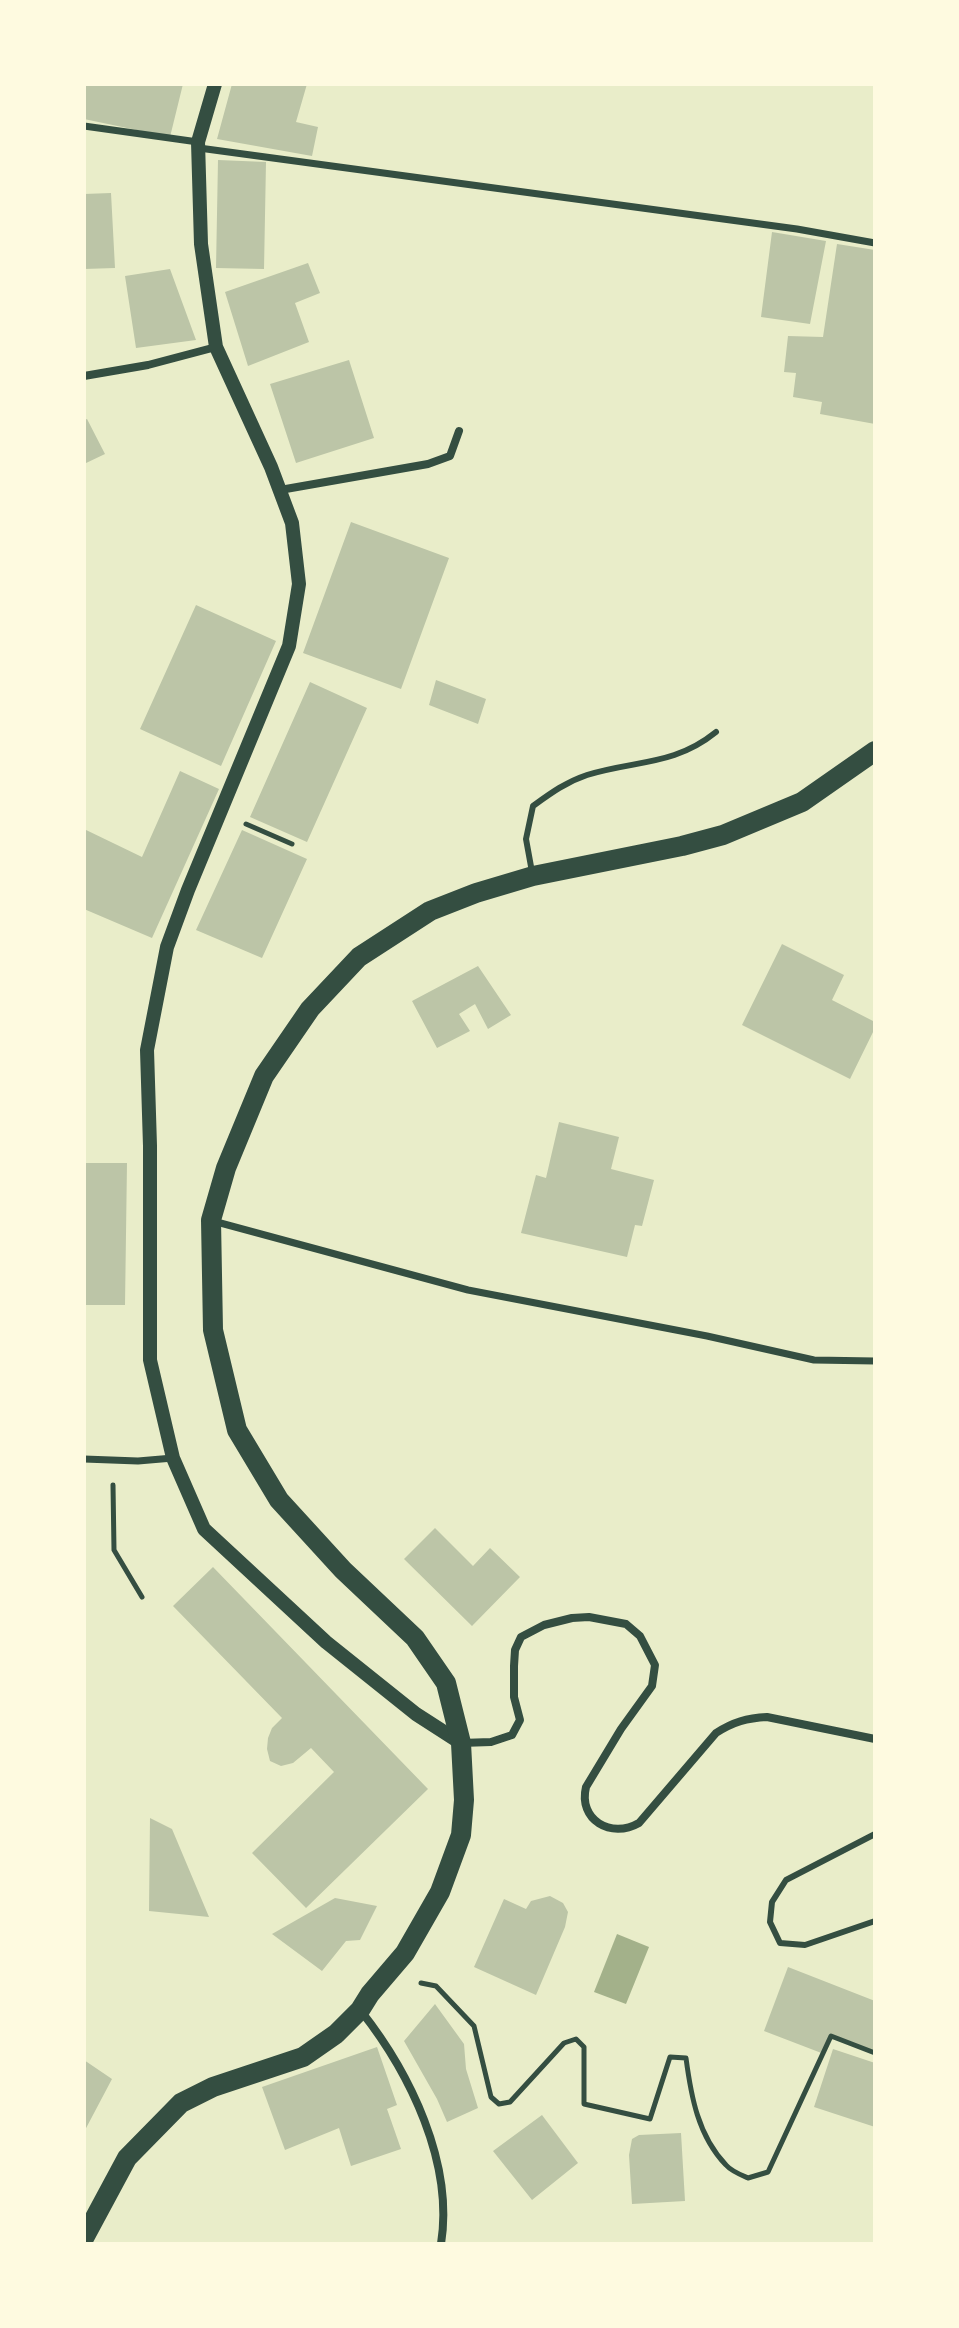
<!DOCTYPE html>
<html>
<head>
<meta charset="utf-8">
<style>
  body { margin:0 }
  #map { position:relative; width:959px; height:2328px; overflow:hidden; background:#e9edc9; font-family:"Space Grotesk",sans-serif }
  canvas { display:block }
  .frame { position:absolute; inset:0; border:86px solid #fefae0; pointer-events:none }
</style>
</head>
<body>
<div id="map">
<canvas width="959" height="2328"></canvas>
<div class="frame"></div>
</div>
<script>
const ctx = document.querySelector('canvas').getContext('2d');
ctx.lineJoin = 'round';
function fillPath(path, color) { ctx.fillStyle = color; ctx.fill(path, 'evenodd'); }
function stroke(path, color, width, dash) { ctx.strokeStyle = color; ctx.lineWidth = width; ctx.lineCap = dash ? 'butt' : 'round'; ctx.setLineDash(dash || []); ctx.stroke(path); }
fillPath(new Path2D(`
  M 617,1934 L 649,1947 L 626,2004 L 594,1992 Z`), '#a3b18a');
fillPath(new Path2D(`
  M 84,84 L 183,84 L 170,137 L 84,119 Z
  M 232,84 L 307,84 L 296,122 L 318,127 L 312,156 L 217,139 Z
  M 218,160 L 266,162 L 264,269 L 216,268 Z
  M 111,193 L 115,268 L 84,269 L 84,194 Z
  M 772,232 L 826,241 L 810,324 L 761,317 Z
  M 837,244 L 875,250 L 875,424 L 820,414 L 822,402 L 793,397 L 796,373 L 784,372 L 788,336 L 823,337 Z
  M 308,263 L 320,293 L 295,303 L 309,342 L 248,366 L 225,292 Z
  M 170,269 L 196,340 L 136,348 L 125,276 Z
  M 349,360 L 374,438 L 296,463 L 270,384 Z
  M 87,419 L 105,454 L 84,464 L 84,420 Z
  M 351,522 L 449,558 L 401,689 L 303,653 Z
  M 196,605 L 276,641 L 221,766 L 140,729 Z
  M 436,680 L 486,699 L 478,724 L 429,705 Z
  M 310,682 L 367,708 L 307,842 L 250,817 Z
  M 180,771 L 219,789 L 152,938 L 84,909 L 84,829 L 142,857 Z
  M 242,830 L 307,859 L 262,958 L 196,930 Z
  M 782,944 L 844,975 L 832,1000 L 875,1022 L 875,1028 L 850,1079 L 742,1025 Z
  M 478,966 L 511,1015 L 488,1029 L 475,1004 L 459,1014 L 470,1031 L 437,1048 L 412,1001 Z
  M 559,1122 L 619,1137 L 611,1169 L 654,1180 L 642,1226 L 635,1225 L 627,1257 L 521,1233 L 536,1175 L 546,1178 Z
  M 84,1163 L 127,1163 L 125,1305 L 84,1305 Z
  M 435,1528 L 473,1566 L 490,1548 L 520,1577 L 472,1626 L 404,1559 Z
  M 213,1567 L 428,1789 L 306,1908 L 252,1853 L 334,1772 L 311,1748 L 293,1763 L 281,1766 L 270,1761 L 267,1749 L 268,1738 L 272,1728 L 282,1718 L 173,1606 Z
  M 150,1818 L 172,1829 L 209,1917 L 149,1911 Z
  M 550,1896 L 563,1903 L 568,1912 L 565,1927 L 536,1995 L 474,1967 L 504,1899 L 526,1909 L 531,1901 Z
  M 335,1898 L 377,1906 L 360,1940 L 346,1941 L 322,1971 L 272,1934 Z
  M 788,1967 L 875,2001 L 875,2053 L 831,2036 L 824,2054 L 764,2031 Z
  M 435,2004 L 464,2044 L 466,2069 L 478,2108 L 447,2122 L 437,2099 L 404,2041 Z
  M 377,2047 L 397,2105 L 387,2109 L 401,2149 L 351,2166 L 339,2128 L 285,2150 L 262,2087 Z
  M 833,2049 L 875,2063 L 875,2127 L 814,2107 Z
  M 84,2060 L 112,2079 L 84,2132 Z
  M 542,2115 L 578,2163 L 532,2200 L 493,2151 Z
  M 681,2133 L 685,2201 L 632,2204 L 629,2155 L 632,2139 L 639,2135 Z`), '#bcc5a7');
stroke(new Path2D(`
  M 246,824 L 292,844
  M 113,1485 L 114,1550 L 142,1597
  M 421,1983 L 436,1986 L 474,2026 L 491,2097 L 499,2104 L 510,2102 L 564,2043 L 576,2039 L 584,2047 L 584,2104 L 650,2119 L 670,2057 L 686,2058 C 691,2096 698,2136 726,2165 C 731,2171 741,2175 748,2178 L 768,2172 L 831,2036 L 875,2053`), '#344e41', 5);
stroke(new Path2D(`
  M 532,872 L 526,839 L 533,806 C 551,793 566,782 587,775 C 635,760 674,766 716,732
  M 875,1921 L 805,1945 L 780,1943 L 770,1922 L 772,1902 L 786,1880 L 875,1834`), '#344e41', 6);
stroke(new Path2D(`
  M 84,126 L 198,142
  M 199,148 L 797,229 L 875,243
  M 213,1221 L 468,1290 L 707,1336 L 814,1360 L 875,1361
  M 84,1459 L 138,1461 L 173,1458`), '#344e41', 7);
stroke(new Path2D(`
  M 84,376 L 148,365 L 216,347
  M 280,490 L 428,464 L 450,456 L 459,431
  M 461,1743 L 491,1742 L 512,1735 L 520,1720 L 514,1697 L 514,1666 L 515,1650 L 521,1637 L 544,1625 L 572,1618 L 589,1617 L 626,1624 L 640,1636 L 655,1665 L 652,1686 L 621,1729 L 586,1787 C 578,1820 611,1839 639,1823 L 716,1733 C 733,1722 747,1718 767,1717 L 875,1739
  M 361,2011 C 410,2073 454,2163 441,2244`), '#344e41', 8);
stroke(new Path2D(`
  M 215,84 L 198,142 L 201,244 L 216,347 L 271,467 L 292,523 L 299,584 L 289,646 L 188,890 L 167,947 L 147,1050 L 150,1146 L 150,1360 L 173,1458 L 204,1529 L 326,1642 L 416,1714 L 461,1743`), '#344e41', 14);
stroke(new Path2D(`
  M 84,2238 L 127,2158 L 181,2103 L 213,2087 L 303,2057 L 336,2034 L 360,2010 L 370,1994 L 405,1953 L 440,1892 L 461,1835 L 464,1800 L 461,1743 L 446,1683 L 415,1638 L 343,1570 L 279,1500 L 237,1430 L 213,1330 L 211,1220 L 226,1168 L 264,1076 L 310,1009 L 359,957 L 430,911 L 476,893 L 533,876 L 682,846 L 723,835 L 802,802 L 875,751`), '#344e41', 20);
</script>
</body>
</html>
